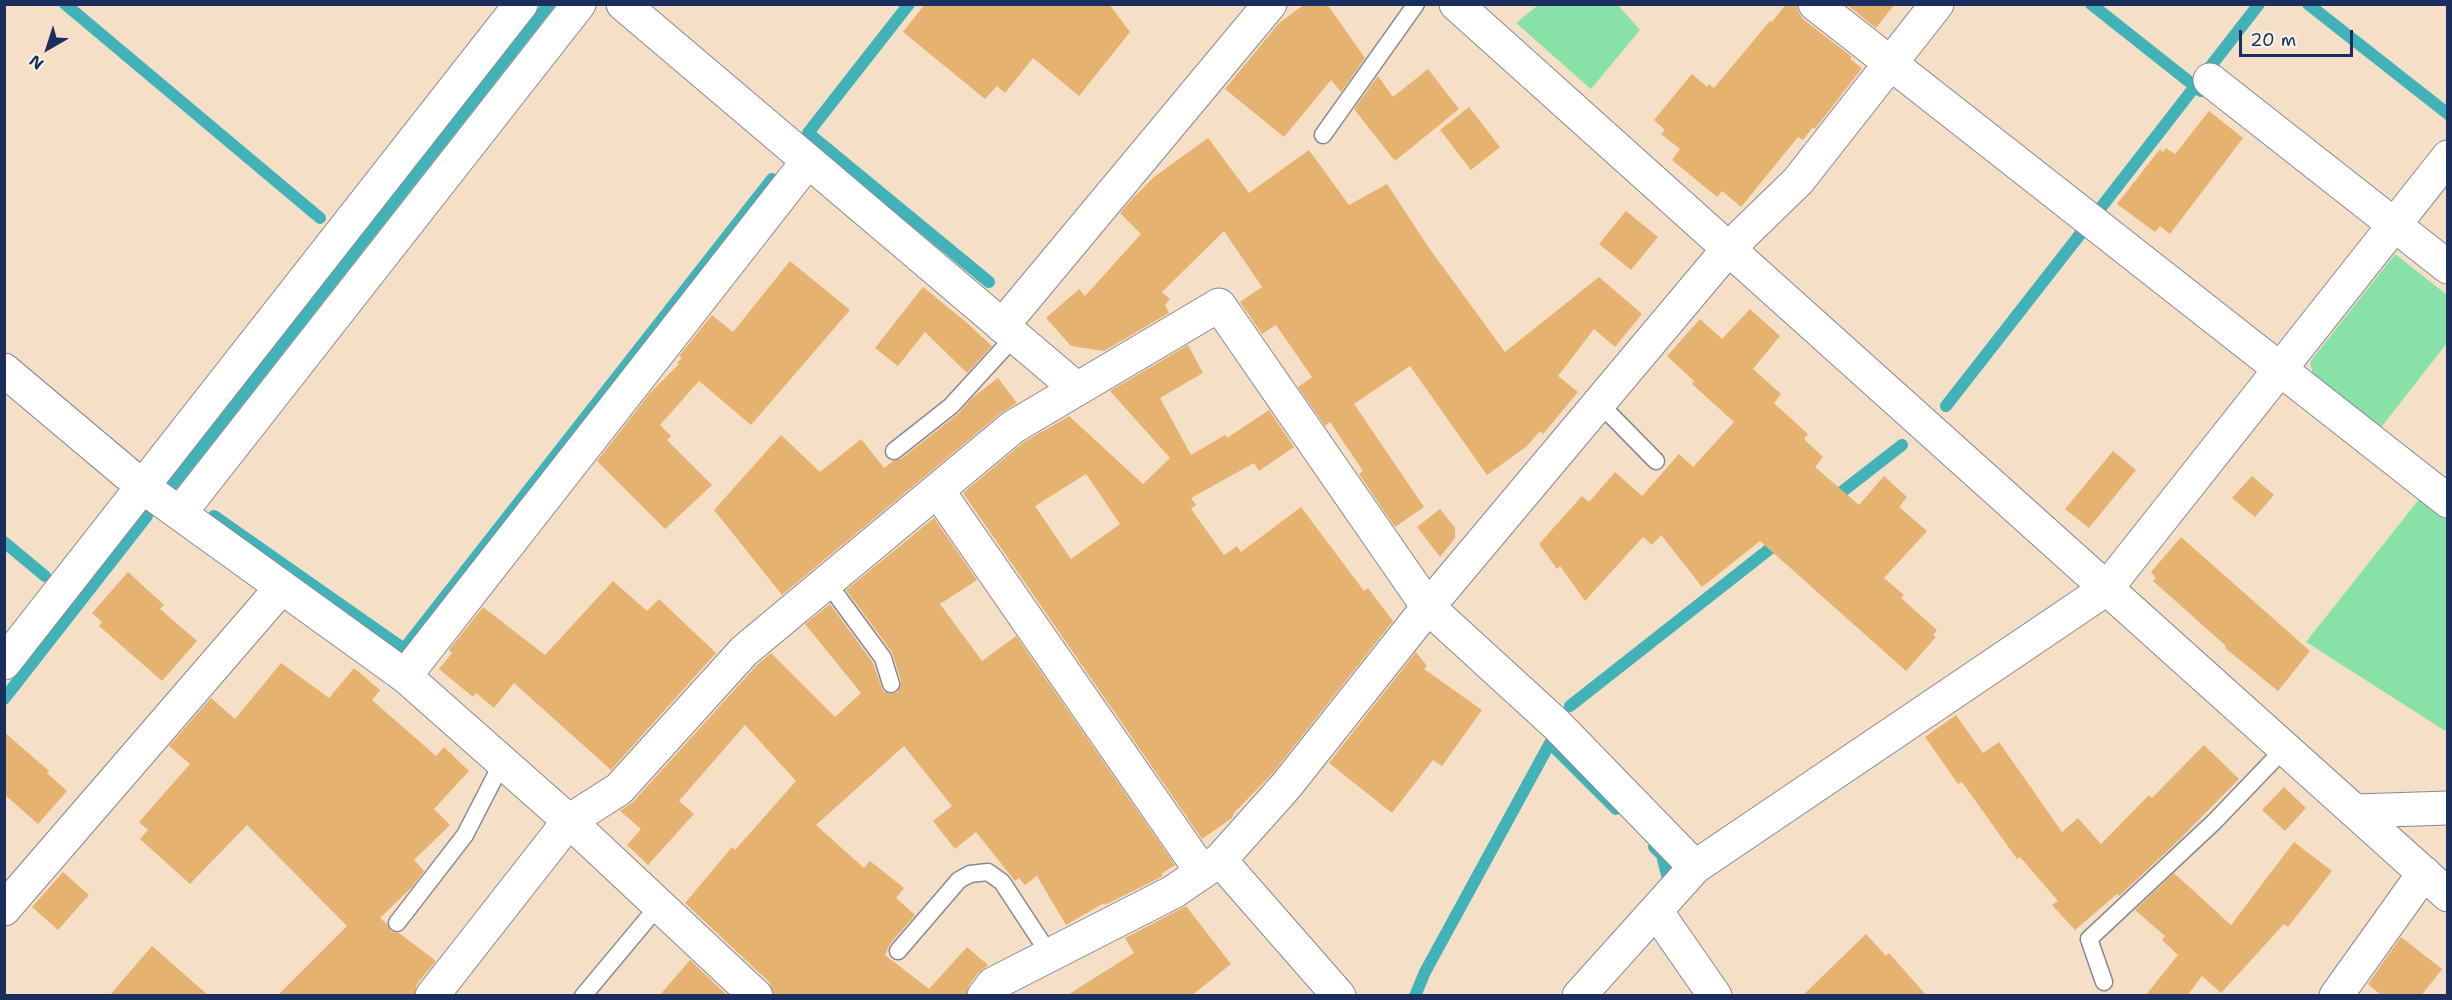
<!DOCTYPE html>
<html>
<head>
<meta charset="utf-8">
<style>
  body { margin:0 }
  #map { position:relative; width:2452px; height:1000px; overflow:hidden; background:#f5e0c7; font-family:"Shantell Sans",sans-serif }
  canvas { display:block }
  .frame { position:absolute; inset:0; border:6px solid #1b2f5e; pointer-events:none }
  .north { position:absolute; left:18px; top:18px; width:60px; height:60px; -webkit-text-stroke:4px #f7f3e8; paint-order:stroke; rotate:219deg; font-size:16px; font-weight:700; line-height:24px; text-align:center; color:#1b2f5e }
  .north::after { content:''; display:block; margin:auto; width:21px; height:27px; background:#1b2f5e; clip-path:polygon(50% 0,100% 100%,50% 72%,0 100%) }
  .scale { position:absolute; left:2239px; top:30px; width:114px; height:27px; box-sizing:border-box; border:3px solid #1b2f5e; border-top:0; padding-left:8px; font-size:18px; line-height:21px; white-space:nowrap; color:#1b2f5e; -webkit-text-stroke:4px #f7f3e8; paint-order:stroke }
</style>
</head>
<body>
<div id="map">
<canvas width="2452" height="1000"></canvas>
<div class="frame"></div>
<div class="north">N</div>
<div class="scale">20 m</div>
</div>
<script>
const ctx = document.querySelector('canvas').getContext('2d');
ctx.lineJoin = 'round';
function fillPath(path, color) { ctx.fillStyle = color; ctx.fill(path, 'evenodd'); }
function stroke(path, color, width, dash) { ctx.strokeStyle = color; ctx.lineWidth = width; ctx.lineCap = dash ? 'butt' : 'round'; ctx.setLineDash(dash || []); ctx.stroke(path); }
fillPath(new Path2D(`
  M 1538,5 L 1618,5 L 1640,30 L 1591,89 L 1516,23 Z
  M 2395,254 L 2447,295 L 2447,343 L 2379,430 L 2314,379 L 2310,362 Z
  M 2424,493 L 2447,512 L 2447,732 L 2306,642 Z`), '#88e2a7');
stroke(new Path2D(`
  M 65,4 L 320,218
  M 909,4 L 808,133 L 989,282
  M 2091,4 L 2201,91
  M 2308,4 L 2448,114
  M 2099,210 L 2259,4
  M 1946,406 L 2085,228
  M 173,484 L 549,4
  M 1830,501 L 1902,445
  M 214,516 L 404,649 L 772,179
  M 4,542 L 45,576
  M 4,699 L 147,516
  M 1570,706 L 1781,540
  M 1654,847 L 1662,855 L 1667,875
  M 1415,996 L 1425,972 L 1550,743 L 1616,809`), '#42b2b9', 12);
fillPath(new Path2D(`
  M 925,4 L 1109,4 L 1130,32 L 1079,96 L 1033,58 L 1005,93 L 997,86 L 985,99 L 903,32 Z
  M 1305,4 L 1327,4 L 1365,58 L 1341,92 L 1331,80 L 1284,137 L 1225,89 L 1279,23 Z
  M 1786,4 L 1797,4 L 1798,11 L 1803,19 L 1852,57 L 1850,59 L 1862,68 L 1815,129 L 1813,127 L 1803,140 L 1798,137 L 1741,207 L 1722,191 L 1717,197 L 1672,160 L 1680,149 L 1661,134 L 1665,130 L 1654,120 L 1692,74 L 1707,87 L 1709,84 L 1714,88 L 1770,21 L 1772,22 Z
  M 1846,4 L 1895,4 L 1876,28 Z
  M 1428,69 L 1459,109 L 1395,161 L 1354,109 L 1378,76 L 1393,97 Z
  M 1469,107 L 1500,147 L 1471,170 L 1440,130 Z
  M 2209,111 L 2243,138 L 2170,234 L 2160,226 L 2155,232 L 2117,204 L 2160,149 L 2163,152 L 2166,148 L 2175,154 Z
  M 1208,138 L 1249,193 L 1309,150 L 1349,205 L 1387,184 L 1429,248 L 1505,352 L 1599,277 L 1642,314 L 1615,347 L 1594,329 L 1558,376 L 1578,392 L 1543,434 L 1540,431 L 1527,446 L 1487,475 L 1410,366 L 1354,404 L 1424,507 L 1395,527 L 1359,474 L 1363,471 L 1330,422 L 1325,426 L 1298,387 L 1312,377 L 1276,325 L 1262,334 L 1240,302 L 1262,287 L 1224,231 L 1162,292 L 1170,299 L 1165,305 L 1169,313 L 1104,351 L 1071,346 L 1046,318 L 1079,289 L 1085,296 L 1141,234 L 1120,213 L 1132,199 L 1154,177 Z
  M 1626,211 L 1658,237 L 1631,270 L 1599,244 Z
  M 790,261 L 850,310 L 751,425 L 699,381 L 660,425 L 671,436 L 667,440 L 712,485 L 665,529 L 597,461 L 650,393 L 679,364 L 677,363 L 682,358 L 679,356 L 712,315 L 733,332 Z
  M 923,287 L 966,322 L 992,346 L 967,373 L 925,332 L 898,366 L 875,348 Z
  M 1750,309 L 1780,336 L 1753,369 L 1781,394 L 1774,403 L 1776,405 L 1808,434 L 1804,439 L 1823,457 L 1815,467 L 1859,505 L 1884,476 L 1907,497 L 1899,507 L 1927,531 L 1884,578 L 1904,595 L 1901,598 L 1937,630 L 1933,635 L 1936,637 L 1906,671 L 1760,541 L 1702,587 L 1661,535 L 1652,545 L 1643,537 L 1585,601 L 1560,566 L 1557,569 L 1539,544 L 1582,496 L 1589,502 L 1615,472 L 1642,496 L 1679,454 L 1693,467 L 1734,422 L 1692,384 L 1694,381 L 1667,356 L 1700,319 L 1722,339 Z
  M 1188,345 L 1203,373 L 1160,398 L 1191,455 L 1225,435 L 1227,438 L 1269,410 L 1294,447 L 1259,471 L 1254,463 L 1191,498 L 1196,505 L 1191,509 L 1224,555 L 1237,546 L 1241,552 L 1301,507 L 1364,591 L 1368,588 L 1393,621 L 1272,774 L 1234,813 L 1232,818 L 1202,839 L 963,493 L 1024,442 L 1069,416 L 1143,484 L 1170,458 L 1110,391 ZM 1086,474 L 1120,524 L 1071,559 L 1035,506 Z
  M 998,378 L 1017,403 L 1001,413 L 782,595 L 714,510 L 781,435 L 820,472 L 861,439 L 884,468 L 893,461 L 901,459 L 958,414 L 972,398 Z
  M 2113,451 L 2136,470 L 2089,528 L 2065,509 Z
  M 2252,476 L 2274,495 L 2255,517 L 2232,498 Z
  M 1440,509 L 1455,528 L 1455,538 L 1440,557 L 1417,527 Z
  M 934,518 L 977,580 L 940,604 L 982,661 L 1016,636 L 1175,865 L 1161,874 L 1163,876 L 1105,905 L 1104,903 L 1066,925 L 1037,876 L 1025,885 L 1019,878 L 1015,881 L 976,832 L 955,849 L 933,821 L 952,806 L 904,746 L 816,825 L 864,868 L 870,861 L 904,888 L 896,898 L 915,915 L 890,944 L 885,955 L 929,989 L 967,947 L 988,965 L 978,973 L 969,985 L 966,996 L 774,996 L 769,982 L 685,903 L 732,847 L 735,850 L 796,781 L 745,725 L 679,801 L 694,814 L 648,865 L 627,845 L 641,829 L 620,811 L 633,802 L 757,665 L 771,653 L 835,717 L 861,693 L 805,624 L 830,604 L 873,663 L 883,691 L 889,694 L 898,692 L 901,681 L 892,652 L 846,590 Z
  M 2181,537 L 2310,651 L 2278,691 L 2225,648 L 2226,646 L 2153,581 L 2156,578 L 2151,572 Z
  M 128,572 L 164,605 L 160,609 L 197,641 L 162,681 L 99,626 L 102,622 L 92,613 Z
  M 613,581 L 647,611 L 659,599 L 716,653 L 611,770 L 514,683 L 494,708 L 476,693 L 473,697 L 439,669 L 452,653 L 449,650 L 483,607 L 545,655 Z
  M 1416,652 L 1427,666 L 1424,669 L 1482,710 L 1442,766 L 1433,760 L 1392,813 L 1329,763 Z
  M 281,663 L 329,698 L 354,668 L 380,690 L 372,700 L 436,756 L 444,747 L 469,771 L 434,809 L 450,825 L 414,860 L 424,871 L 412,887 L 380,918 L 387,924 L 391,932 L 399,933 L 436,961 L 417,984 L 414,996 L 277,996 L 347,926 L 247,825 L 190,884 L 140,839 L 148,830 L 139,822 L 190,764 L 169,746 L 211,698 L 235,719 Z
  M 1956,715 L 1983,753 L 1999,742 L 2062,832 L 2078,818 L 2101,844 L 2149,795 L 2152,798 L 2204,745 L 2239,779 L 2178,841 L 2119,896 L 2117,894 L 2075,930 L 2052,905 L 2058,901 L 2020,857 L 2017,859 L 1962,782 L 1958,784 L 1925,737 Z
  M 4,732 L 49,771 L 47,773 L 67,791 L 38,824 L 4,794 Z
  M 2284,787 L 2306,808 L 2285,831 L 2262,810 Z
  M 2294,842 L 2332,871 L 2288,927 L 2284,924 L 2221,993 L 2202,976 L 2187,996 L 2145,996 L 2178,955 L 2162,940 L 2165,936 L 2135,910 L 2174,873 L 2231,925 Z
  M 63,872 L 89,895 L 58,930 L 32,907 Z
  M 1186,906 L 1231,964 L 1191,996 L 1066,996 L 1134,953 L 1125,938 Z
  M 1866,934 L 1886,956 L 1889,953 L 1927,996 L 1802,996 Z
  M 2401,937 L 2442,969 L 2421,996 L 2382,996 L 2368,984 Z
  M 152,946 L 209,996 L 109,996 Z
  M 690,960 L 728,996 L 659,996 Z`), '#e6b270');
const service = new Path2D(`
  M 1323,135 L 1416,4
  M 1599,403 L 1656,461
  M 894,451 L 951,406 L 1015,336
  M 827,582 L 883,658 L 891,684
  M 397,923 L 465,835 L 502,763
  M 898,951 L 959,880 L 970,874 L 988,872 L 1002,882 L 1050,955
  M 2104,982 L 2089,939 L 2214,822 L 2285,748
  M 583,996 L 659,905`);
const minor = new Path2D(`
  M 623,4 L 1077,389
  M 1815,4 L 2448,501
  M 2210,80 L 2448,267
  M 1002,326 L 1270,4
  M 4,370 L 143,487 L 405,676 L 569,821 L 756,996
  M 938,491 L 1202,872
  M 180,513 L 579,4
  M 4,663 L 521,4
  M 405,676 L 808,161
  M 1220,860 L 1339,996
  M 4,909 L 282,587
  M 1656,911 L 1715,996
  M 432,996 L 569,821 L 619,789 L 744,651 L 1013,427 L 1219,305 L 1428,607 L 1557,725 L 1695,867
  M 984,996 L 993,984 L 1173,892 L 1220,860 L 1286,786 L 1428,607 L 1729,248 L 1798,181 L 1937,4
  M 1579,996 L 1695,867 L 2106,589 L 2448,157
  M 2336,996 L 2424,873`);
const tertiary = new Path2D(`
  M 1456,4 L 2448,895
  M 2356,811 L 2448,808`);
stroke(service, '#888892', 19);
stroke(minor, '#888892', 35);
stroke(tertiary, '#888892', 35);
stroke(service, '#fff', 16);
stroke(minor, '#fff', 33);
stroke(tertiary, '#fff', 33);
</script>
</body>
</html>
